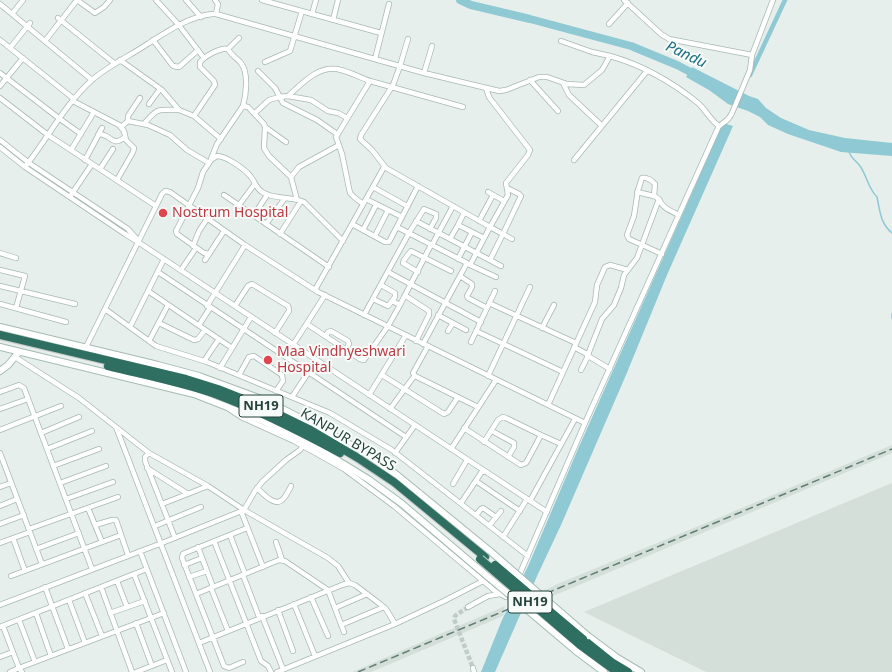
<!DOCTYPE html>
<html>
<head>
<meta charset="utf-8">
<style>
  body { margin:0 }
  canvas { display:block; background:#e6efeb }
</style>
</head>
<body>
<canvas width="892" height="672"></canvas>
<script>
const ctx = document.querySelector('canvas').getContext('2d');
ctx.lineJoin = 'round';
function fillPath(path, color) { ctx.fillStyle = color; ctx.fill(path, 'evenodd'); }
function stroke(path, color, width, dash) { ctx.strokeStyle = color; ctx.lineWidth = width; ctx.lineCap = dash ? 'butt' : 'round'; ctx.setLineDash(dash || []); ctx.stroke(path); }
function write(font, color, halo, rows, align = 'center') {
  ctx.font = font + ' "Noto Sans",sans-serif'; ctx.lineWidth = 4; ctx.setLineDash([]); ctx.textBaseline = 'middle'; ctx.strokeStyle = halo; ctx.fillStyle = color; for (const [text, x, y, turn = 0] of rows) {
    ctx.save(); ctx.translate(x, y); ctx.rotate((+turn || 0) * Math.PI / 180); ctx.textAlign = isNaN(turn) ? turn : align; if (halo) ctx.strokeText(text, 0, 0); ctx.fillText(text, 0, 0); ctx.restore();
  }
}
fillPath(new Path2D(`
  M 892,445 L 892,453 L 534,604 L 531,597 L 562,582 L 711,521 Z
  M 892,483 L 892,672 L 706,672 L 584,612 Z
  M 505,606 L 503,616 L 371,672 L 352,672 Z`), '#d4dfda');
fillPath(new Path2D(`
  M 692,67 L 749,96 L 758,99 L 766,108 L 781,118 L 809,130 L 845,138 L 892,143 L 892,156 L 841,152 L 788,134 L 768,125 L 760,117 L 748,111 L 728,104 L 709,90 L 686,77 Z
  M 723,123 L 733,126 L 667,275 L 626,375 L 561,525 L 538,574 L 495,672 L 481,672 L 502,620 L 529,564 L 578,449 Z`), '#8ec9d4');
stroke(new Path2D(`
  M 849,151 C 850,158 856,160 860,166 C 867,176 868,188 877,197 C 880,211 880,223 892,233
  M 892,314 L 892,318`), '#8ec9d4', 1.5);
stroke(new Path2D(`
  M 750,75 L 785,0`), '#8ec9d4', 4.5);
stroke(new Path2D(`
  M 460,0 L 471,5 L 530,19 L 631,46 L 677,65 L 698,76`), '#8ec9d4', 8);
stroke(new Path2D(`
  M 468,607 L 455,616 L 454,619 L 473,668`), '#bfccc8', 4.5, [4.5, 2]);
const street = new Path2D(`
  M 77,0 L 95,13 L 104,7 L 110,0
  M 156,0 L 178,24 L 204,58
  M 186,0 L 201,17
  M 215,0 L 218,4 L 216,14
  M 262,0 L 381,33
  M 624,0 L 661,34 L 669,39 L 752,55
  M 0,4 L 92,80
  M 12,14 L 23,0
  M 312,14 L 316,0
  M 58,18 L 114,63
  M 333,20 L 338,0
  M 609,24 L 628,3
  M 239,38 L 228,49 C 231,55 237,58 241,63 C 249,73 246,95 243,106
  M 408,39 L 400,66 L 393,85 L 361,135 L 360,139 L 372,150 L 386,168 L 490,227 L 508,195 L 506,183 L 528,155 L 530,150 L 492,101 L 489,97 L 486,88
  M 0,40 L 74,99
  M 153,40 L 173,66 L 179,67 L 198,50
  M 45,41 L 77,0
  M 561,41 L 592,52 L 610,56
  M 10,48 L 30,23
  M 375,59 L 389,4
  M 120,60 L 162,90 L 179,110 L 194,116 L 221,139
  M 265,62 L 290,51 L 302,11
  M 258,71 L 275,88 L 283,103 L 317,120 L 337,134
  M 0,73 L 60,119 L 81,134
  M 424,73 L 432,46
  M 530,80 L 558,111
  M 563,83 L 569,95 L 602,126
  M 0,86 L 23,58
  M 288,96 C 302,84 317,66 337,69 C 348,71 359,77 370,81
  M 0,98 L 48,135 L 156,206
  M 73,101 L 119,125 L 124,131 L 126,140 L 134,148 L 133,152 L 117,180
  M 149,104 L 160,89
  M 255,113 L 269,100 L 279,97 L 288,96 L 311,100 L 328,111 L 338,113 L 347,118
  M 194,116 L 215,85 L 214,81 L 200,67 L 200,62 C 205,56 221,47 228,49
  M 128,121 L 128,116 L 140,98
  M 144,124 C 158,107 157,110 179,110
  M 121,127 L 128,121 L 148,125 L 170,135 L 187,150 L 209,163
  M 265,127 L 286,142
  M 98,135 L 102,128
  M 0,140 L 29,163 L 128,229 L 136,238
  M 0,147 L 25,167 L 125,234 L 138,242 L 547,512
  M 71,150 L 94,112
  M 211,159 L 217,144 L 243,106 L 248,107 L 264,124 L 265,127 L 264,148 L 269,156 L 291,177 L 297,200
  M 85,160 L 99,134 C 111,134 112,148 125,137
  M 574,160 L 647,71
  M 25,167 C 48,138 65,104 92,80 C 109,65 130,56 149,43 C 168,31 188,17 212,14 L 216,14 L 424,73 L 499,91 L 506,90 L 539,77 L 547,77 L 567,84 L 584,85 L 602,70 L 610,56 C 642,65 672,82 698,103 C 706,110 710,120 719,126
  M 100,169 L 113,149
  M 291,177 L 299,167 L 339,145
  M 373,187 L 407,206
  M 488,192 L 504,201
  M 637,192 L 654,196
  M 71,195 L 92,164
  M 224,195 L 329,267
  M 366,199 L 402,217
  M 363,204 L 354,197 L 350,193 L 342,154 L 336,137 L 370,81 L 463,107
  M 239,205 L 254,185
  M 254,215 L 267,195
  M 416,221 L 501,266
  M 479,221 L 493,195
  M 266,224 L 285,198
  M 352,224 L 385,242 L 389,242 L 418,186
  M 458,225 L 464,213
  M 397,227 L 467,263
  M 363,230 L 376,205
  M 224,231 L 209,254 L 204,253 L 177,234 L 176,231 L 198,188 L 203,172 L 211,160 L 217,156 C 226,156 245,169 251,177 C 255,182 256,188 262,192 C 275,200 291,196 304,202 L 343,241
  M 280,234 L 301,201
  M 375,236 L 388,210
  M 450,239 L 458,225 L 484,238
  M 432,245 L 453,206
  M 193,246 L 199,231 L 207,219
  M 0,253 L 16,258
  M 662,254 L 629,239 L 627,235 L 634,216 L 638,190 L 642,178 C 646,177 652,180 655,184 L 654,196 L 659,199 C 662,208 671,211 679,215
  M 458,259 L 472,232
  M 205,260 L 209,254
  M 490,260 L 503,234 L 512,239
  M 470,265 L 496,277
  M 0,270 L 25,276 L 16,308
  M 181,270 L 196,248
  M 158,272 L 406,437
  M 388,272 L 481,322
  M 418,272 L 403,263 L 404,260 L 411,251 L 451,271
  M 460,276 L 472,284 L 472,287 L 467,296 L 468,298 L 487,308
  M 0,286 L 75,304
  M 315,290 L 384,167
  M 148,291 L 232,348
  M 404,297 L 431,245
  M 373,299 L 388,306 L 395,297 L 395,293 L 381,285
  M 392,301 L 400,305 L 404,297 L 406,296 L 429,311 L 429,315 L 416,341
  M 489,303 L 576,343
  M 0,304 L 66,322
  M 207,306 L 245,245
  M 235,306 L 248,286 L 252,284 L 288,306 L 289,309 L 289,311 L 275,333
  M 105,309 L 156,346 L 207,362 L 330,413 L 392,450 L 528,556
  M 364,315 L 409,233 L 424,209 L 436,214 L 436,218 L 430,229
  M 438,315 L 466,330
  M 159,323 L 194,340 L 198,339 L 205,330
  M 307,324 L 360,359 L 364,360 L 388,326 L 400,305
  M 199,325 L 210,308
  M 130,327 L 164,259
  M 542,328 L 554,305
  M 448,331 L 453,323
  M 476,331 L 563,372
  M 326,336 L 328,332 L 331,331 L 348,341 L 349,344 L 346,350
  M 149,341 L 168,305
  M 471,342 L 495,291
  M 423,344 L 467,263 L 470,265 L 490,227 L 503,234 L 521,196 L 519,194 L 507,188
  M 293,345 L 325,295
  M 86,347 L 162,194 L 165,191 L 170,192 L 245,245 L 318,292 L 585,423
  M 574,347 L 587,354 L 587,358 L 581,370
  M 15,357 L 79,398 L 149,453 L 208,486 L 244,510 L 328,558 L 338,566 L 349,583
  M 204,361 L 219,339
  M 220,368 L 251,317
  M 610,369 L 588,356 L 589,352 L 602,319 L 614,305 L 621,288 L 624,275 L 637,258 L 659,199
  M 239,375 L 249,357 L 254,356 L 282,375 L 283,381 L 276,391
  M 382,375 L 444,414 L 448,412 L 458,397
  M 415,376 L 413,373 L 428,346
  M 488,376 L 530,287
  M 0,392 L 19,385 L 24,388 L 92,569
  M 369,395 L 406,335
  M 292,397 L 316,361
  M 548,405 L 595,302 L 597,285 L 605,267 L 610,265 L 628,270
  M 0,409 L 28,399
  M 229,409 L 241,417 L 294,441 L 344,469 L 394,506 L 495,591 L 506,597 L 509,596 L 510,594
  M 390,409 L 412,379 L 415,376 L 478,407
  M 116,427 L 210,672
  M 464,428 L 521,465 L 526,463 L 541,435 L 561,444
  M 0,430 L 61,406
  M 492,431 L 514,443 L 514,447 L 508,457
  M 41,433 L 79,417
  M 484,442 L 498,420 L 503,417 L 506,418 L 541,435
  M 47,449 L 92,431
  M 451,449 L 496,380
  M 0,453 L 42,564
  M 149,453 L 145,457 L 145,461 L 175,538
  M 395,453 L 415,425
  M 53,466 L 99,449
  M 147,468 L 188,494
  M 476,481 L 520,511
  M 60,483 L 106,466
  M 453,484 L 467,460
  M 0,487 L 11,483
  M 257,488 C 263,493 274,507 282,500 C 286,497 289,490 291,486
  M 66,499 L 113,482
  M 530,501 L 575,419
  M 461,503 L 483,470
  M 162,504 L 208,486
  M 0,506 L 17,499
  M 88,508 L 102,542
  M 241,511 L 263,567
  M 476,515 L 481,509 L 483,508 L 496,517
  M 0,524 L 24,515
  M 95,525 L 112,520 L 116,520 L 128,555
  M 155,526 L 201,507
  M 489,526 L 501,511
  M 29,529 L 118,497
  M 230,535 L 245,574
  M 503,537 L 527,499
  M 13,538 L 25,571
  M 214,541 L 261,661 L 268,666 L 271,672
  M 276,542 L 282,560
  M 0,543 L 30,532
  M 198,547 L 213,587
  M 36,549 L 79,533
  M 140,551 L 186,672
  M 184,565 L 202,558
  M 134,574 L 147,569
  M 243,575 L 259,617
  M 11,576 L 121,535
  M 189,577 L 207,571
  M 518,578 L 585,423 L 718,128 C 722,121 727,124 732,113 L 750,70 L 752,55 L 773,0
  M 117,581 L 127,607
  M 45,587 L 68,649
  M 101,587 L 132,672
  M 211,588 L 228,631
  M 85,593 L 102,636
  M 196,594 L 279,560 L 285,561 L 328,590 L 344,632
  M 311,597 L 328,636
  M 69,600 L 85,643
  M 294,604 L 315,656
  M 0,605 L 162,543 L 244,510 L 255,491 L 262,482 L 286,460 L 300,450 L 303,446
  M 468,607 L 488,596 L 500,594
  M 335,608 L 367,594
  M 278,610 L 293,651
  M 36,613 L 51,656
  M 110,613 L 145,601
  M 262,616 L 283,669
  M 19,620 L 35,662
  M 136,623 L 152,666
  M 341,625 L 384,607
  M 3,626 L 19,668 L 10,672
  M 0,627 L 134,574 L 172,672
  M 199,643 L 342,585 L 349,583 L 355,585 L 380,604 L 386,609 L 395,624
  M 0,657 L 13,652
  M 243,662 L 229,668 L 224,666 L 182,558 L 183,554 L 185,553 L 247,528
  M 473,668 L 474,672
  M 22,672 L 19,668 L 164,613
  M 136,672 L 167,660
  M 277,672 L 395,624 L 444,601 L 483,581`);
const secondary = new Path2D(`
  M 0,327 L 158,365 L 199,376 L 267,401 L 312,424 L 362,451 L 397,475 L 490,551
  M 0,347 L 194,394 L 263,421 L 319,449 L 368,479 L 401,503 L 474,565
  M 0,371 L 8,365 L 19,352
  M 588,636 L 616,657 L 641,672
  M 576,651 L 604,672`);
const highway = new Path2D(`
  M 0,335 L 186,379 L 218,389 L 266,408 L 309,429 L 358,458 L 394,482 L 485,557
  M 108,366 C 144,375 180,382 215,394 C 258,410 299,431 340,453
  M 583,639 L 613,663 L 628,672
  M 580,645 L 617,672`);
stroke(street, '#a8b8b2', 6);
stroke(secondary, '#a4bbb3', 8);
stroke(highway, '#c2cac8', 10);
stroke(street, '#fff', 4.5);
stroke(secondary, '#fff', 6);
stroke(highway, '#2f6f62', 8);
stroke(new Path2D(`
  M 358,672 L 892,449`), '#5f7d75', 1.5, [8, 4]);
const secondaryBridge = new Path2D(`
  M 490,551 L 588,636
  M 474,565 L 576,651`);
const highwayBridge = new Path2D(`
  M 480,559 L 580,645
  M 495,565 L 583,639`);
stroke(secondaryBridge, '#a4bbb3', 8, []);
stroke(highwayBridge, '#c2cac8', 10, []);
stroke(secondaryBridge, '#fff', 6);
stroke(highwayBridge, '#2f6f62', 8);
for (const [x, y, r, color] of [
  [163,213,5,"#e0444e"],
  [268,360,5,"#e0444e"]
]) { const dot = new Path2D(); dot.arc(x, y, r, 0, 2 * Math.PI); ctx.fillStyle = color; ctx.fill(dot); stroke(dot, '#f7fbf9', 1.5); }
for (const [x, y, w] of [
  [261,406,44],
  [530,602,44]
]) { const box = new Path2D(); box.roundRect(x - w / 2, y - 11, w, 22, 3); ctx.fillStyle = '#f7fbf9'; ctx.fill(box); stroke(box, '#24423a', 1); }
write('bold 13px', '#24423a', null, [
  ["NH19",261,406],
  ["NH19",530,602]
]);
write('14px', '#be3a42', '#f7fbf9', [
  ["Nostrum Hospital",172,213],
  ["Maa Vindhyeshwari",277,352],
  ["Hospital",277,368]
], 'left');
write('14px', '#24423a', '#f7fbf9', [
  ["KANPUR BYPASS",348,440,31]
]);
write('italic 15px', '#1c6f80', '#f7fbf9', [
  ["Pandu",686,55,25]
]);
</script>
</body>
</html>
